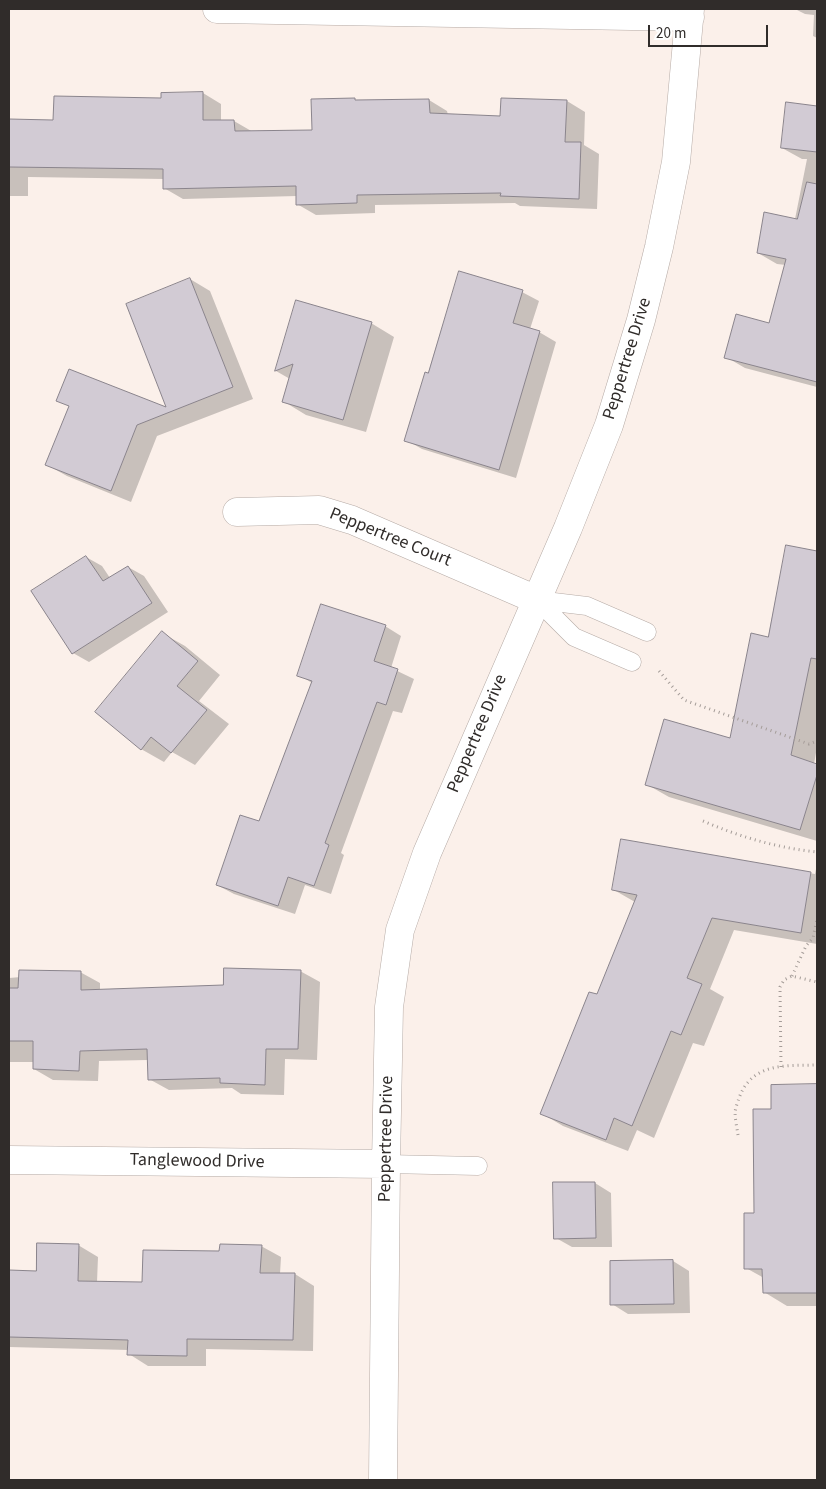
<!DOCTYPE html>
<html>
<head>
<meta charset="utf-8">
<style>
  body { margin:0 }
  #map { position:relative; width:826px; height:1489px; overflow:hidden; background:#fbf0ea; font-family:"Source Sans 3",sans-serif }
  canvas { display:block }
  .frame { position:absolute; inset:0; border:10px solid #302c2a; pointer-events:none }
  .scale { position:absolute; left:648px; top:25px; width:120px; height:22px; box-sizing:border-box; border:2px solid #302c2a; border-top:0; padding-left:6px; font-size:15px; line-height:18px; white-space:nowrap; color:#302c2a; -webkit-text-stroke:4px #fff; paint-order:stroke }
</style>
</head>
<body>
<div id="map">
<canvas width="826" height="1489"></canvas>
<div class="frame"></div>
<div class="scale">20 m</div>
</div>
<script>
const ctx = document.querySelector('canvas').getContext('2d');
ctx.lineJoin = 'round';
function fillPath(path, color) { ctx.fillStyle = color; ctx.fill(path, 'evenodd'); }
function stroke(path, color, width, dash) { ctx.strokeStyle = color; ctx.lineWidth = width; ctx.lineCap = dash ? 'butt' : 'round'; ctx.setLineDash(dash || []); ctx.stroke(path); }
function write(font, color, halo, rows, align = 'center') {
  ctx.font = font + ' "Source Sans 3",sans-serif'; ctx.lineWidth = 5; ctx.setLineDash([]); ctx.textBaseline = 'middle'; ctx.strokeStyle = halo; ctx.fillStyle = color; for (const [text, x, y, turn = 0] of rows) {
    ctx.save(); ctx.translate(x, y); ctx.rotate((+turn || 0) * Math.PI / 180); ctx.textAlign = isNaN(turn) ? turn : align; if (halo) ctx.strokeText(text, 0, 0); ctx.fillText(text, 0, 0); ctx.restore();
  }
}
fillPath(new Path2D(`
  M 795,9 L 817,9 L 817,38 L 813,36 L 814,15 L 805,14 Z
  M 203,93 L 221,104 L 221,121 L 234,121 L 253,132 L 313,131 L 354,100 L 358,101 L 429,100 L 447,111 L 448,115 L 502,117 L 567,101 L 585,112 L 584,145 L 599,154 L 597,209 L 520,206 L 515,203 L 375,205 L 375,213 L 316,215 L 297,204 L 297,196 L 183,199 L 164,188 L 164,179 L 28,177 L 28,196 L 9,196 L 9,120 L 54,121 Z
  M 787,104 L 817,107 L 817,387 L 745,368 L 726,357 L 770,324 L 786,265 L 777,264 L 758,253 L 795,219 L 807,159 L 802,159 L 782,148 Z
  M 190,279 L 210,291 L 253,399 L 157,436 L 131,502 L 67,476 L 47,465 L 70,407 L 58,400 L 168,409 Z
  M 522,292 L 539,301 L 530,329 L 539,332 L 556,342 L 516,478 L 422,449 L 406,440 Z
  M 297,302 L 371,323 L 394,337 L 366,432 L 306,415 L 283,401 L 290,379 L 276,371 Z
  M 787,546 L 817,553 L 817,747 L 814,764 L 817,765 L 817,841 L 669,797 L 646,784 L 731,739 L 769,638 Z
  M 86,557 L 102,566 L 110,578 L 128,567 L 144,576 L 168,612 L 89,662 L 73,653 Z
  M 385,626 L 401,636 L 391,668 L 414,679 L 402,713 L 393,711 L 341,853 L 344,855 L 331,894 L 305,885 L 295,914 L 234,894 L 217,885 L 260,823 L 312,683 L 299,675 Z
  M 162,633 L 185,646 L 220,675 L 199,701 L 229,724 L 195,765 L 172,752 L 164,762 L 141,749 Z
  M 622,840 L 815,874 L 817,864 L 817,944 L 734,930 L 710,989 L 724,997 L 704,1046 L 693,1043 L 654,1138 L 637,1130 L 628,1151 L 563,1126 L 541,1113 L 597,996 L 635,902 L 614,890 Z
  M 300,971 L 320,982 L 317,1060 L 285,1059 L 284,1095 L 241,1094 L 232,1088 L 169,1090 L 149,1079 L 148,1060 L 99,1061 L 98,1081 L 53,1080 L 34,1069 L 34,1062 L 9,1062 L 9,978 L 80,972 L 100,983 L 100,990 L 224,986 Z
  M 817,1085 L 817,1306 L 787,1306 L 764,1292 L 764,1278 L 746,1268 L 772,1110 L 772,1086 Z
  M 595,1183 L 611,1193 L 612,1247 L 572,1247 L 556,1238 Z
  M 78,1245 L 98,1257 L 97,1282 L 143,1283 L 221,1252 L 261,1246 L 281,1257 L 280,1274 L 295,1274 L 314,1286 L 313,1351 L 206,1349 L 206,1366 L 148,1366 L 129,1354 L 129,1350 L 9,1347 L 9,1271 L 37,1272 Z
  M 673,1261 L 689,1271 L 690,1313 L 628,1314 L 612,1304 Z`), '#0003');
const building = new Path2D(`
  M 203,92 L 203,120 L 234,120 L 235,131 L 312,130 L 311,99 L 355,98 L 355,100 L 429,99 L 430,113 L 500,116 L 501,98 L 567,100 L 565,142 L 581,142 L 579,199 L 500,196 L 501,193 L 357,195 L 357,203 L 296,205 L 296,186 L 163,189 L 163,169 L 9,167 L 9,119 L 53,120 L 54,96 L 161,98 L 161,93 Z
  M 786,102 L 817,106 L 817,152 L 781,148 Z
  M 807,182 L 817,184 L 817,382 L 724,358 L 736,314 L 769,323 L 786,259 L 757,253 L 764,212 L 797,219 Z
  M 459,271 L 523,290 L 513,323 L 540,331 L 499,470 L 404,441 L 425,372 L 428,373 Z
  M 190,278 L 233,387 L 137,425 L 111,491 L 45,465 L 69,406 L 56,401 L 69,369 L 166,407 L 126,304 Z
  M 296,300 L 372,322 L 343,420 L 282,402 L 293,364 L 275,371 Z
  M 786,545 L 817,551 L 817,659 L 811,658 L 791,755 L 817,764 L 817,775 L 800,830 L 645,785 L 664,719 L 730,738 L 751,633 L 768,637 Z
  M 86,556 L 103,581 L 128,566 L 152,603 L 72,654 L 31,591 Z
  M 321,604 L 386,625 L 374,661 L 398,669 L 386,705 L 377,702 L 325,843 L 329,845 L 314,886 L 288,877 L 278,906 L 216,885 L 240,815 L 259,821 L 312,681 L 297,676 Z
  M 162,631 L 198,661 L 177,686 L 207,710 L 171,753 L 151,737 L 141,750 L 95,712 Z
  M 621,839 L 811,872 L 801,933 L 712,918 L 687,978 L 702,984 L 681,1035 L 671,1031 L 632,1126 L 614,1118 L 606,1140 L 540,1114 L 589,992 L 597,994 L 637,895 L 612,890 Z
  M 224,968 L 301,970 L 298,1049 L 266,1049 L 265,1085 L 220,1083 L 220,1078 L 148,1080 L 147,1049 L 80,1051 L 79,1071 L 33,1069 L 33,1041 L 9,1041 L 9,988 L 18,988 L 19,970 L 81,971 L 81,990 L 223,985 Z
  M 817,1084 L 817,1293 L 763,1293 L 762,1269 L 744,1269 L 744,1213 L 754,1213 L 753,1109 L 771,1109 L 771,1085 Z
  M 553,1182 L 595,1182 L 596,1238 L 554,1239 Z
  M 37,1243 L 79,1244 L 78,1281 L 142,1282 L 143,1250 L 219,1251 L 220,1244 L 262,1245 L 260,1273 L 295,1273 L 293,1340 L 187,1339 L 187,1356 L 127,1355 L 128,1340 L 9,1337 L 9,1270 L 36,1271 Z
  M 673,1260 L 674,1304 L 610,1305 L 610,1261 Z`);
fillPath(building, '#d2cbd4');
stroke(building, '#8a848c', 1);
const service = new Path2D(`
  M 537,600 L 574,637 L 632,662
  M 537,600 L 587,606 L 647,632
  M 386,1164 L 478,1166`);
const minor = new Path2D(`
  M 217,9 L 690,17
  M 237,512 L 319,510 L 352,520 L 537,600
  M 9,1160 L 386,1164
  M 383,1480 L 386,1164 L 389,1007 L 400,930 L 427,853 L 568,528 L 609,425 L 641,320 L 659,247 L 676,162 L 690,9`);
stroke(service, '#b5aaa5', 19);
stroke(minor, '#b5aaa5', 29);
stroke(new Path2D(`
  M 659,671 L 684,700 L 809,744 L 817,741
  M 703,821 C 740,837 778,848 817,852
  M 792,976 L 806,946 L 813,938 L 817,919
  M 781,1067 L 780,987 L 784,980 L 792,976 L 817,982
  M 738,1135 C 737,1128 735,1119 735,1112 C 736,1106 739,1098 741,1093 C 756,1062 788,1066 817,1065`), '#a49c98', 3, [1, 4]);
stroke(service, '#fff', 18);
stroke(minor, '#fff', 28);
write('18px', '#302c2a', '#fff', [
  ["Peppertree Drive",628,359,-73],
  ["Peppertree Court",390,538,22],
  ["Peppertree Drive",478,734,-67],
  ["Peppertree Drive",387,1139,-89],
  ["Tanglewood Drive",197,1162,1]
]);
</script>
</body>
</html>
